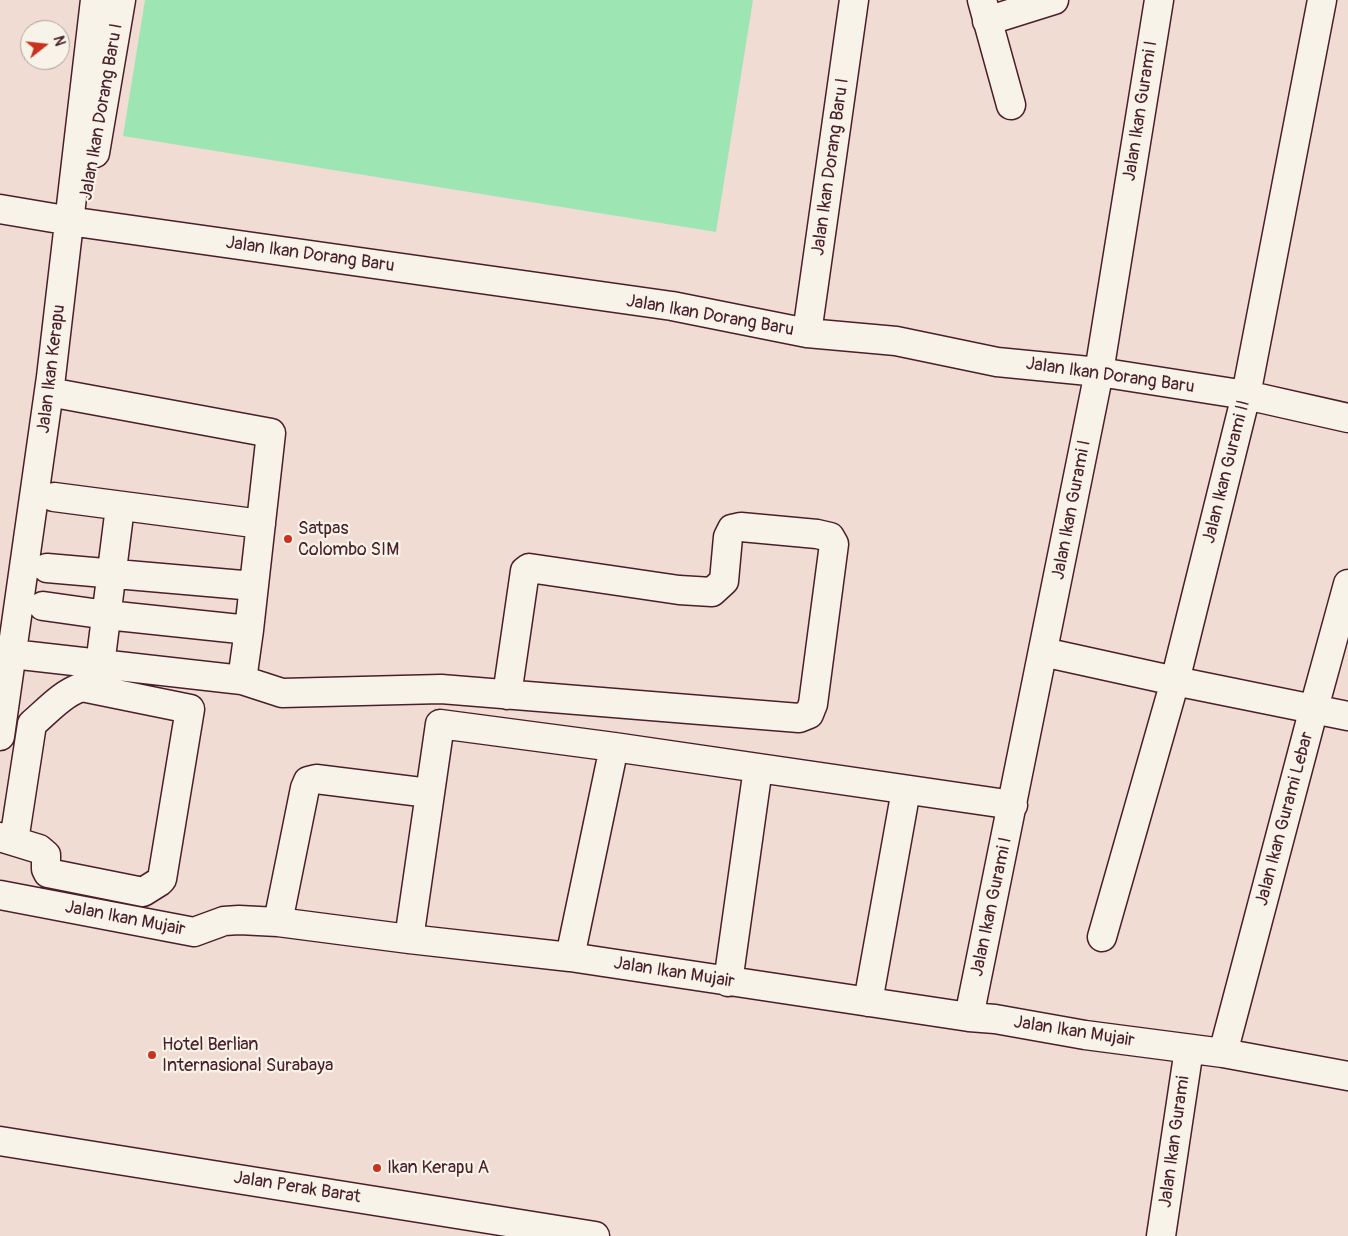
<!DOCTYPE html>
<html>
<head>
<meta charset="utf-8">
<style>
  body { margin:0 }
  #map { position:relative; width:1348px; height:1236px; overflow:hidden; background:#f0dcd3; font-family:Pangolin,sans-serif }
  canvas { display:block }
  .north { position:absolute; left:20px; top:20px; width:50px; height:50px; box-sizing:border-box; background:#f7f3e8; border:1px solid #b29e9c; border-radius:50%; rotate:74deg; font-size:14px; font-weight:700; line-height:20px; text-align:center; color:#4a1f2b }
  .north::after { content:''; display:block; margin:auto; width:18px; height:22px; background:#c8321e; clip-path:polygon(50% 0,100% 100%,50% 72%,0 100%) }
</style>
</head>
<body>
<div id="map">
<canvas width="1348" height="1236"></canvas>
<div class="north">N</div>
</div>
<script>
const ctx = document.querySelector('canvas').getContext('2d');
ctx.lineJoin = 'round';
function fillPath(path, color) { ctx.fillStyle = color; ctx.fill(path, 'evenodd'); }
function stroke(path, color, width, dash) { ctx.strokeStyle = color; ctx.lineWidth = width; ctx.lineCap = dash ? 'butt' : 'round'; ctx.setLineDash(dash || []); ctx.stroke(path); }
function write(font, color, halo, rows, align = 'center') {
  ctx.font = font + ' Pangolin,sans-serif'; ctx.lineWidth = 4.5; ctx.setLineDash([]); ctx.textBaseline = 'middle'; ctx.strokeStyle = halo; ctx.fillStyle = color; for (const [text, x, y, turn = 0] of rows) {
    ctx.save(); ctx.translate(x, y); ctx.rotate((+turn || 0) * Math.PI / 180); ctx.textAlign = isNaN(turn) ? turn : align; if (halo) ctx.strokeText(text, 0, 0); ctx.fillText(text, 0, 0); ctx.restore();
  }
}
fillPath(new Path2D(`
  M 145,0 L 753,0 L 716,232 L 123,136 Z`), '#9de6b4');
const minor = new Path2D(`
  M 982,0 L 1011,105
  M 987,21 L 1054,0
  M 95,153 L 121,0
  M 0,209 L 83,223 L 672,306 L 807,333 L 896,341 L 997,362 L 1099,372 L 1246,395 L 1348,418
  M 807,333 L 854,0
  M 49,392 L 271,433 L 249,630 L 242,680
  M 54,497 L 261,524
  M 47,568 L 254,586
  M 43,606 L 107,615 L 249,630
  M 1043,652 L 1175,681 L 1348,716
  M 12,654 L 242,680 L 282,693 L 441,689 L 799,718 L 809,714 L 813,704 L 834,544 L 830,537 L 817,534 L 741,527 L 732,529 L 728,537 L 724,581 L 712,592 L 679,590 L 529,568 L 525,571 L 507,695
  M 100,665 L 120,507
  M 0,736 L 51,377 L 95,0
  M 0,837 L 39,849 L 46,855 L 46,869 L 48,873 L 143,892 L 159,882 L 162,879 L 190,709 L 82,687 C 63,693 47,711 32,724 L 14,841
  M 0,895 L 194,932 L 224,921 L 239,920 L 278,922 L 409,939 L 570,957 L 969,1017 L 995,1019 L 1085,1035 L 1223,1053 L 1348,1076
  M 278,922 L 305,788 L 308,781 L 316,779 L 429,793
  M 1102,937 L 1175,681 L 1246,395 L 1322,0
  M 409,939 L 440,724 L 614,747 L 1013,805
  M 570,957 L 614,747
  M 728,982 L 758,768
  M 868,1002 L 906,790
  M 969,1017 L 1099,372 L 1159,0
  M 1223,1053 L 1314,708 L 1348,584
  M 1161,1236 L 1189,1049`);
const highway = new Path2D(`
  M 0,1141 L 595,1236`);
stroke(minor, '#4a1f2b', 31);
stroke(highway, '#4a1f2b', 31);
stroke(minor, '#f7f3e8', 28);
stroke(highway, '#f7f3e8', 28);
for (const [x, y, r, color] of [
  [288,539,5,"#c8321e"],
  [152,1055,5,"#c8321e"],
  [377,1168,5,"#c8321e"]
]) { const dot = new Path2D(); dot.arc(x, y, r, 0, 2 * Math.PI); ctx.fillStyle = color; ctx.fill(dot); stroke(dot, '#f7f3e8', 2); }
write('18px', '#4a1f2b', '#f7f3e8', [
  ["Jalan Ikan Gurami I",1141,111,-81],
  ["Jalan Ikan Dorang Baru I",102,112,-80],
  ["Jalan Ikan Dorang Baru I",831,167,-82],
  ["Jalan Ikan Dorang Baru",310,255,8],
  ["Jalan Ikan Dorang Baru",710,316,10],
  ["Jalan Ikan Kerapu",52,369,-83],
  ["Jalan Ikan Dorang Baru",1110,376,8],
  ["Jalan Ikan Gurami II",1227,472,-76],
  ["Jalan Ikan Gurami I",1072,510,-79],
  ["Jalan Ikan Gurami Lebar",1285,819,-75],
  ["Jalan Ikan Gurami I",992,907,-78],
  ["Jalan Ikan Mujair",125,919,11],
  ["Jalan Ikan Mujair",674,973,9],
  ["Jalan Ikan Mujair",1074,1032,9],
  ["Jalan Ikan Gurami",1175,1142,-82],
  ["Jalan Perak Barat",297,1188,9]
]);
write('18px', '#4a1f2b', '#f7f3e8', [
  ["Satpas",298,529],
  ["Colombo SIM",298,550],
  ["Hotel Berlian",162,1045],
  ["Internasional Surabaya",162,1066],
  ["Ikan Kerapu A",387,1168]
], 'left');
</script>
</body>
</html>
